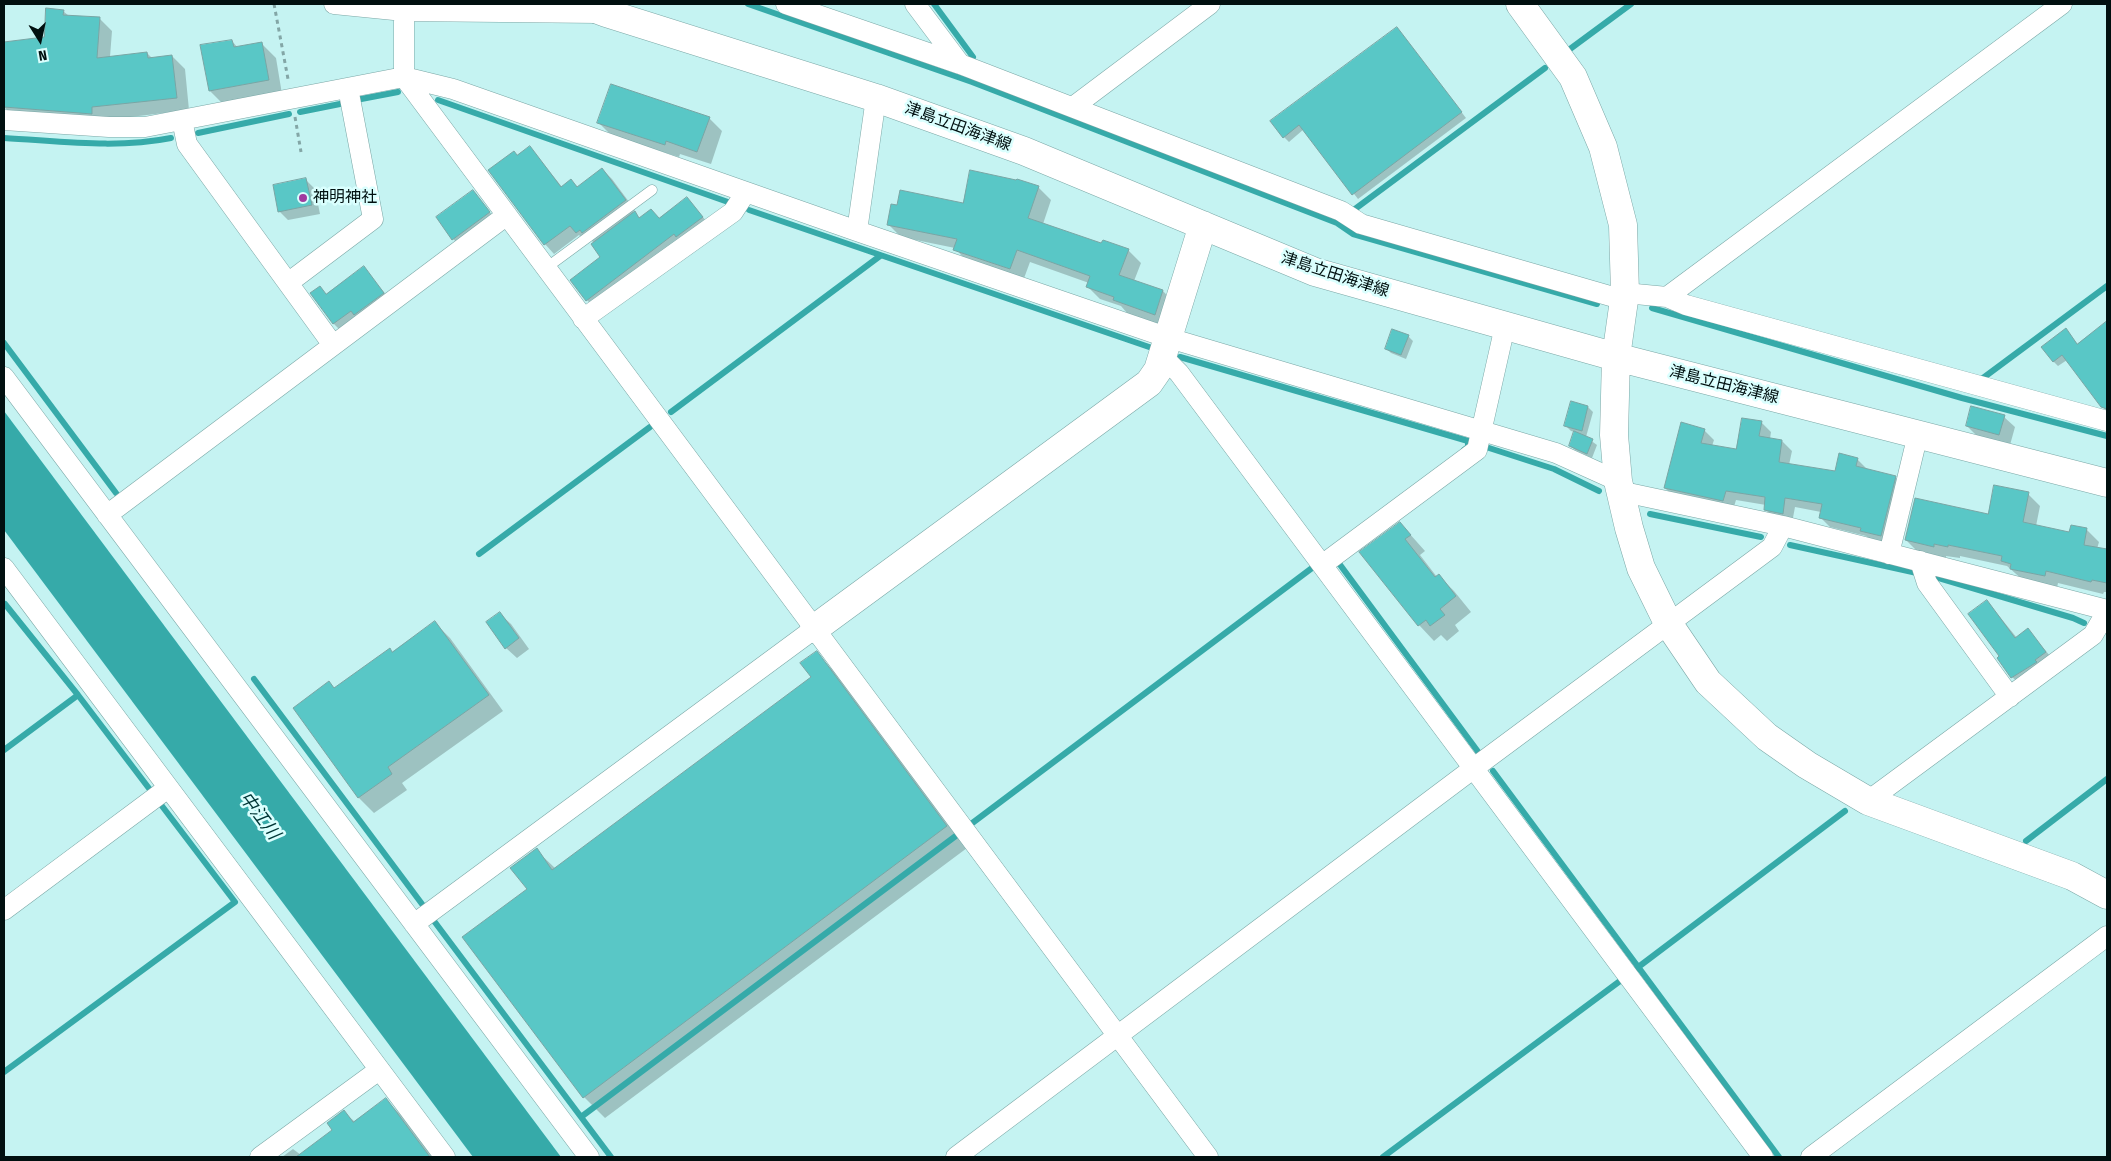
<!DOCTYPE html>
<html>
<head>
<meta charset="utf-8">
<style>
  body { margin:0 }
  #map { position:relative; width:2111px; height:1161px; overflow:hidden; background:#c5f3f2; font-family:"Fira Sans Condensed",sans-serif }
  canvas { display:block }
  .frame { position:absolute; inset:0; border:5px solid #011010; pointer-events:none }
  .north { position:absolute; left:15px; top:15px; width:50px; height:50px; -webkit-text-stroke:4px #dafffe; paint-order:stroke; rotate:170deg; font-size:14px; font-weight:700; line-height:20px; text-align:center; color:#011010 }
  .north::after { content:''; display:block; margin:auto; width:18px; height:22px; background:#011010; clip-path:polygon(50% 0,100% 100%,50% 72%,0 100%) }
</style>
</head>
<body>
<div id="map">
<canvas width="2111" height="1161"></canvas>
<div class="frame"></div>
<div class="north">N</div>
</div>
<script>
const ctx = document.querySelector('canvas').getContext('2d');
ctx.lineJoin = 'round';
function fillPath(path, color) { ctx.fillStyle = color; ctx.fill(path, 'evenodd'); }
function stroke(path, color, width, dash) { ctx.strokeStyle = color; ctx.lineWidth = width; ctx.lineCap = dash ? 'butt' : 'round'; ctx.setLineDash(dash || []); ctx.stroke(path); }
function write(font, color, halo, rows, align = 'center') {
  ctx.font = font + ' "Fira Sans Condensed","Noto Sans JP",sans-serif'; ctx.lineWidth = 5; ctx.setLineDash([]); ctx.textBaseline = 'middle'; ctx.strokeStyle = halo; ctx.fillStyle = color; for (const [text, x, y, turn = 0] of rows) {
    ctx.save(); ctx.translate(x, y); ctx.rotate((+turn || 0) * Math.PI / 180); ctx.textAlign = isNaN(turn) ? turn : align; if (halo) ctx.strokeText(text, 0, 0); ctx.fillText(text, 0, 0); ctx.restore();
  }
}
fillPath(new Path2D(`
  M 4,411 L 561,1157 L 473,1157 L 4,530 Z`), '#36aaa9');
fillPath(new Path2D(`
  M 63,11 L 69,16 L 99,18 L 112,31 L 110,57 L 147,53 L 152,58 L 172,56 L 185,69 L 189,110 L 105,120 L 16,119 L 4,107 L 4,44 L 45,38 Z
  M 1397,28 L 1466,118 L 1358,199 L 1304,129 L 1289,142 L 1284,137 Z
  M 232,41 L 238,48 L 261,43 L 276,58 L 282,94 L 224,105 L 210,91 Z
  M 709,118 L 722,131 L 711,164 L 680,154 L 679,157 L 612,136 L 599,123 Z
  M 530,147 L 562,187 L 571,181 L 578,187 L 602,169 L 612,179 L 635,210 L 633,212 L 640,219 L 651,210 L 660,219 L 687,198 L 712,228 L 597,311 L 587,300 L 602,257 L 591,239 L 586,242 L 579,235 L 554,254 L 545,244 L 518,156 Z
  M 306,180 L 315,189 L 320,214 L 288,220 L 279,211 Z
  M 1038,187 L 1051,200 L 1043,224 L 1102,245 L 1128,250 L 1141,263 L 1134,281 L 1163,291 L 1175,304 L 1167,327 L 1127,313 L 1121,306 L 1100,299 L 1088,287 L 1089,283 L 1030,262 L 1023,281 L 967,262 L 955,248 L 901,237 L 888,224 Z
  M 473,192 L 499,223 L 464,249 L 453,239 Z
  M 364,268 L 392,302 L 343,333 L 334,324 L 312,293 L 320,288 L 327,295 Z
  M 2107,323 L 2107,412 L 2067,360 L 2058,366 L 2053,361 L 2066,329 L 2078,345 Z
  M 1408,336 L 1413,341 L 1406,359 L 1391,353 L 1386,348 Z
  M 1572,403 L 1588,407 L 1593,412 L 1586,437 L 1597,445 L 1592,458 L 1575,450 L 1570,445 L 1575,432 L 1571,431 L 1566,426 Z
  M 2004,417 L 2015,427 L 2010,445 L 1977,436 L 1967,426 Z
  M 1761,422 L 1771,432 L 1770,439 L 1782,441 L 1792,451 L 1789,465 L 1836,472 L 1857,459 L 1867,469 L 1895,477 L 1905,487 L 1891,546 L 1871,541 L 1866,536 L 1830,527 L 1820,517 L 1821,512 L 1795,507 L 1792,523 L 1775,519 L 1765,509 L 1766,505 L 1736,500 L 1733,510 L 1675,498 L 1665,488 L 1704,430 L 1714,440 L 1712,446 L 1737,450 Z
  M 2028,494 L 2040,506 L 2036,526 L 2070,534 L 2086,529 L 2099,542 L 2097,549 L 2107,550 L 2107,592 L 2104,592 L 2103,594 L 2058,583 L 2057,588 L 2024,581 L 2007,566 L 1960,556 L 1960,558 L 1946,556 L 1946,559 L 1918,552 L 1906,540 L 1989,516 Z
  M 1400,523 L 1425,551 L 1420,555 L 1437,577 L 1439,576 L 1454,591 L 1471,612 L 1455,625 L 1459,631 L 1447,641 L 1441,635 L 1434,641 L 1419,625 Z
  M 1987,601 L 2017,638 L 2028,630 L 2056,663 L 2023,687 L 2012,677 L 2001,657 Z
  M 500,614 L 511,624 L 529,649 L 517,658 L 506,648 Z
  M 435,623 L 450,638 L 503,711 L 402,783 L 407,790 L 374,813 L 359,798 L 295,708 L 329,682 L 335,689 L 393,653 Z
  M 816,653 L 837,674 L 967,848 L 605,1118 L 584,1097 L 528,889 L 536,850 L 556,869 L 812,678 Z
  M 386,1100 L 405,1119 L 434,1157 L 282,1157 L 293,1149 L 301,1155 L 334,1131 L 344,1112 L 355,1122 Z`), '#0003');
stroke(new Path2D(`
  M 748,4 L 972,82 L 1337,223 L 1353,234 L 1597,304
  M 934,4 L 973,57
  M 1570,49 L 1631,4
  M 356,100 L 398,92
  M 438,100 L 728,202
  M 300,112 L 340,104
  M 198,133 L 289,114
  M 4,138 C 60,141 116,149 171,138
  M 1355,209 L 1545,68
  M 749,210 L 1152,348
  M 1652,308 L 1962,398 L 2107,436
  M 4,343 L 116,493
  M 1180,357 L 1468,441 L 1468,447 L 1464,450
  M 1983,378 L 2107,286
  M 671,412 L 880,256
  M 1486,447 L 1554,469 L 1599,491
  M 1650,514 L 1761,537
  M 1790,545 L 1917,573
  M 479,554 L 650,427
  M 1338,562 L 1479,753
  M 1932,576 L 2073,618 L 2084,623
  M 5,604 L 78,695 L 151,791
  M 254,679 L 422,904
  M 4,750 L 78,695
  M 1493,771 L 1779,1157
  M 971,824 L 1312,568
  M 2026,841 L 2107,779
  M 434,921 L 611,1157
  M 1637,968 L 1845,811
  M 4,1072 L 235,902 L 162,806
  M 581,1117 L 957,835
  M 1383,1157 L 1620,981`), '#36aaa9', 6);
const building = new Path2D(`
  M 46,8 L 64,10 L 63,15 L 100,17 L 97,58 L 147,52 L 148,58 L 172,55 L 177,98 L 92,107 L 92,114 L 4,107 L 4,42 L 44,37 Z
  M 1397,27 L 1462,112 L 1352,195 L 1299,125 L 1283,138 L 1270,121 Z
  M 232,40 L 234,47 L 262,42 L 269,80 L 209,91 L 200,45 Z
  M 611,84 L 710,117 L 697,152 L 666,141 L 665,145 L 597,123 Z
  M 530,146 L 561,187 L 571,179 L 577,187 L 602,168 L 626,200 L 582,233 L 580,230 L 576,233 L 570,226 L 544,245 L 488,170 L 514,151 L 517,155 Z
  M 970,170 L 1016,180 L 1017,179 L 1039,186 L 1028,218 L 1101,243 L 1103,240 L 1129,249 L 1119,275 L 1163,290 L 1155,315 L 1113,300 L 1114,297 L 1086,287 L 1090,276 L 1017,250 L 1010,269 L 953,250 L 957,239 L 887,225 L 891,204 L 897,205 L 900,190 L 963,203 Z
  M 306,178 L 312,205 L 278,212 L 273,185 Z
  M 473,190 L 490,212 L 452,240 L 436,217 Z
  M 687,197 L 703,217 L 676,237 L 674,234 L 586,301 L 570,280 L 600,257 L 591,244 L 635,211 L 639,218 L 651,209 L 659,218 Z
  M 364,266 L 384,293 L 354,315 L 351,311 L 333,324 L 310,293 L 320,286 L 326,294 Z
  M 2107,321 L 2107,409 L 2101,407 L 2062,355 L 2053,362 L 2041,347 L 2066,328 L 2077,344 Z
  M 1392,329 L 1409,335 L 1401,355 L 1385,349 Z
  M 1571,401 L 1588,406 L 1582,431 L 1564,426 Z
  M 1971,406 L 2005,415 L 1999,435 L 1966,426 Z
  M 1742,418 L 1762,421 L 1759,436 L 1782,440 L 1779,462 L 1835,471 L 1839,453 L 1858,458 L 1856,466 L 1896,476 L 1881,536 L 1860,531 L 1861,528 L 1819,518 L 1822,504 L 1785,498 L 1783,514 L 1764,510 L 1765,497 L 1726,491 L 1723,501 L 1664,488 L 1681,422 L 1705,429 L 1701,443 L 1736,449 Z
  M 1574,431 L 1593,439 L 1587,454 L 1569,446 Z
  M 1994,485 L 2029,492 L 2023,522 L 2069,532 L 2071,525 L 2087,528 L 2084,545 L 2107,549 L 2107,583 L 2092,580 L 2091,582 L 2046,571 L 2045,576 L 2010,569 L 2011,564 L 2001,561 L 2002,556 L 1948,545 L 1948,547 L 1934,544 L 1934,547 L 1905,540 L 1915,498 L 1988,514 Z
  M 1400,522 L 1411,535 L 1405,539 L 1435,577 L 1439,574 L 1456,596 L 1440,609 L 1445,615 L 1430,626 L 1426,620 L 1418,626 L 1359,552 Z
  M 1987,600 L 2015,638 L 2028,628 L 2046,652 L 2035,660 L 2037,662 L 2011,678 L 1997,658 L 1999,656 L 1968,614 Z
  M 500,612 L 519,638 L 505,649 L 486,622 Z
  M 435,621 L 489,695 L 388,767 L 392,774 L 358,798 L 293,708 L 329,681 L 334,688 L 390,648 L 392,652 Z
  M 817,651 L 947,826 L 583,1098 L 462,937 L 527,889 L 510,868 L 537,848 L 552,870 L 811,677 L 800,663 Z
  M 386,1098 L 430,1157 L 296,1157 L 332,1130 L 327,1123 L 344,1110 L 353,1122 Z`);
fillPath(building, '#59c7c6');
stroke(building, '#79a5a4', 1);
const lane = new Path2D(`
  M 546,268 L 652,190`);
const street = new Path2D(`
  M 334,4 L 404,11 L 599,13
  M 405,4 L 404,11 L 404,77 L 1208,1157
  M 786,4 L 960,64 L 1341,211 L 1361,224 L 1624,300
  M 915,4 L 960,64
  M 1073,107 L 1210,4
  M 4,120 L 109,127 L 145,127 L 404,77 L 453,89 L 857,231 L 1169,338 L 1556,453 L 1618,481
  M 182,120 L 187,144 L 333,345
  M 857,231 L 876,98
  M 288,283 L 373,219 L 348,88
  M 1625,293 L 1667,297 L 2062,4
  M 1667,297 L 1686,305 L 2107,421
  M 583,319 L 733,212 L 746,192
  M 1163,357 L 1179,373 L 1763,1157
  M 4,377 L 589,1157
  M 1619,491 L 1783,526 L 2107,610
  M 107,515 L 507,215
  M 1889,554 L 1918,434
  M 1920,561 L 1927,583 L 2010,697
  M 1322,565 L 1477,450 L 1505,326
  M 4,568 L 445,1157
  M 1868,801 L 2093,635 L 2107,611
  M 4,910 L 168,788
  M 414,924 L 814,629
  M 260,1157 L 379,1070
  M 956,1157 L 1474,768 L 1772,547 L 1783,526
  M 1811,1157 L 2107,936`);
const secondary = new Path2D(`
  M 582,4 L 606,13 L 876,98 L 1024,151 L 1315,272 L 1616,357 L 2107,483
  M 1520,4 L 1573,77 L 1603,147 L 1623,225 L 1625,293 L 1616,357 L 1614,435 L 1618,481 L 1629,528 L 1641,568 L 1668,623 L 1708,682 L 1767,737 L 1807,765 L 1868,801 L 2072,876 L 2107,895
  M 814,629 L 1149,383 L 1158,370 L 1203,225`);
stroke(lane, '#7ba7a6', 11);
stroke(street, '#7ba7a6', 21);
stroke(secondary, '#7ba7a6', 29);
stroke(new Path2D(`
  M 274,4 L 288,79
  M 295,117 L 301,152`), '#83a6a6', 3, [4, 4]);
stroke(lane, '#fff', 10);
stroke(street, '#fff', 20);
stroke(secondary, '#fff', 28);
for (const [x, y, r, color] of [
  [303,198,5,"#a03b9f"]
]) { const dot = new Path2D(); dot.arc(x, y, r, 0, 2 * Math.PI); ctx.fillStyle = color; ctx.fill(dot); stroke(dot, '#dafffe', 2); }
write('16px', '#011010', '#dafffe', [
  ["津島立田海津線",958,127,20],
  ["津島立田海津線",1335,275,18],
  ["津島立田海津線",1724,385,14]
]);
write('16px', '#011010', '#dafffe', [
  ["神明神社",313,198]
], 'left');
write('italic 18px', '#003636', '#dafffe', [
  ["中江川",259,816,53]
]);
</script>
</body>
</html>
